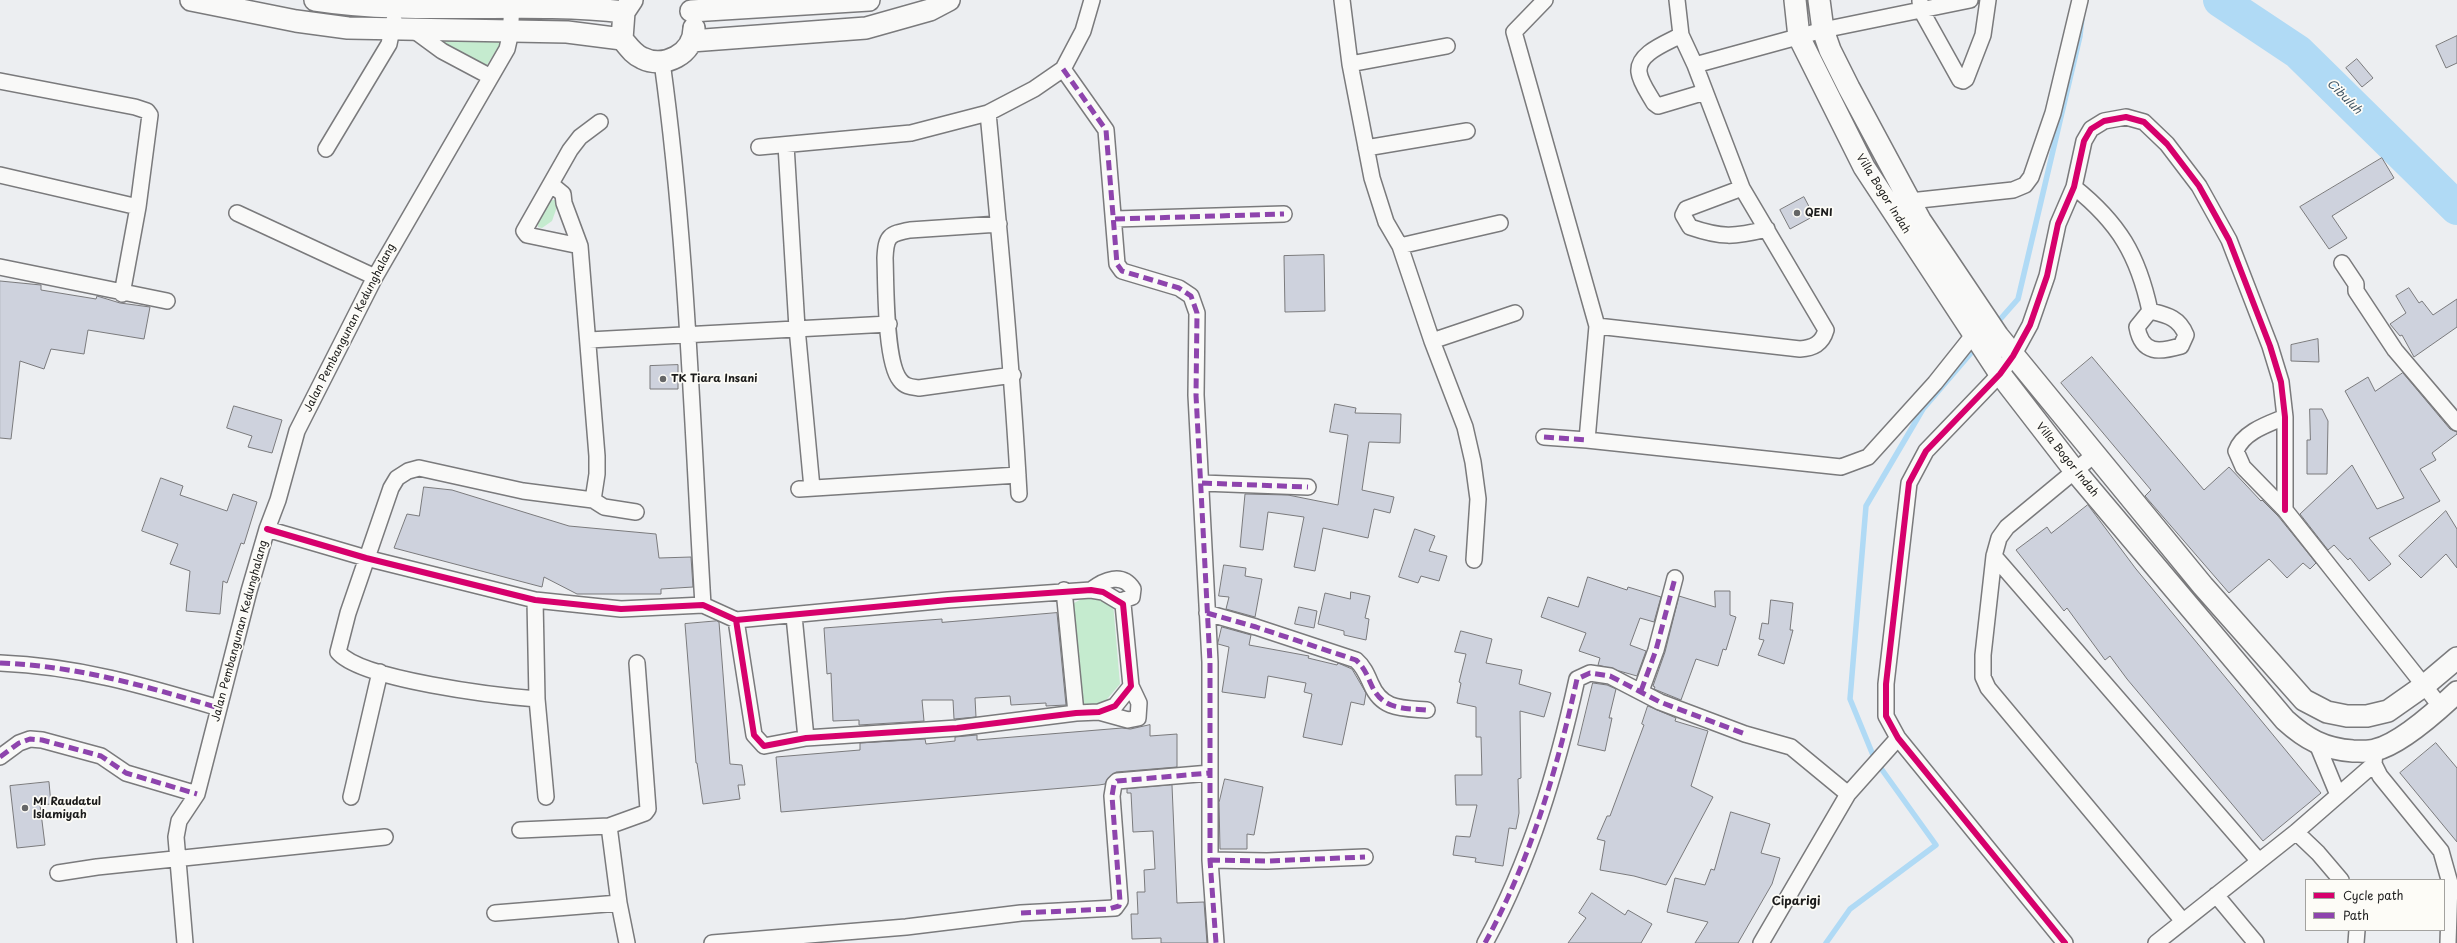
<!DOCTYPE html>
<html>
<head>
<meta charset="utf-8">
<style>
  body { margin:0 }
  #map { position:relative; width:2457px; height:943px; overflow:hidden; background:#eceef1; font-family:"Playpen Sans",sans-serif }
  canvas { display:block }
  .legend { position:absolute; left:2305px; top:879px; width:140px; height:52px; box-sizing:border-box; background:#fdfcf7; border:1px solid #a3a29f; margin:0; padding:5px 7px; list-style:none; font-size:12px; color:#1c1c1c }
  .legend li { display:flex; align-items:center; gap:8px; height:20px }
  .legend b { width:20px; border:1px solid #a3a29f }
</style>
</head>
<body>
<div id="map">
<canvas width="2457" height="943"></canvas>
<ul class="legend">
<li><b style="height:5px;background:#d6006c"></b>Cycle path</li>
<li><b style="height:5px;background:#8e44ad"></b>Path</li>
</ul>
</div>
<script>
const ctx = document.querySelector('canvas').getContext('2d');
ctx.lineJoin = 'round';
function fillPath(path, color) { ctx.fillStyle = color; ctx.fill(path, 'evenodd'); }
function stroke(path, color, width, dash) { ctx.strokeStyle = color; ctx.lineWidth = width; ctx.lineCap = dash ? 'butt' : 'round'; ctx.setLineDash(dash || []); ctx.stroke(path); }
function write(font, color, halo, rows, align = 'center') {
  ctx.font = font + ' "Playpen Sans",sans-serif'; ctx.lineWidth = 3.5; ctx.setLineDash([]); ctx.textBaseline = 'middle'; ctx.strokeStyle = halo; ctx.fillStyle = color; for (const [text, x, y, turn = 0] of rows) {
    ctx.save(); ctx.translate(x, y); ctx.rotate((+turn || 0) * Math.PI / 180); ctx.textAlign = isNaN(turn) ? turn : align; if (halo) ctx.strokeText(text, 0, 0); ctx.fillText(text, 0, 0); ctx.restore();
  }
}
fillPath(new Path2D(`
  M 442,37 L 502,41 L 487,65 L 483,67 L 440,42 Z
  M 550,200 L 555,200 L 558,204 L 552,221 L 542,228 L 538,227 L 538,223 Z
  M 1095,592 L 1113,603 L 1120,684 L 1102,705 L 1084,705 L 1081,702 L 1072,604 Z`), '#c5ebcf');
stroke(new Path2D(`
  M 1996,324 L 2018,299 L 2080,36 L 2082,18
  M 1826,943 L 1850,909 L 1936,845 L 1875,760 L 1850,699 L 1866,506 L 1923,409 L 1977,346`), '#b0daf5', 5.5);
stroke(new Path2D(`
  M 2220,0 L 2298,52 L 2457,208`), '#b0daf5', 34);
const building = new Path2D(`
  M 2457,36 L 2457,63 L 2446,68 L 2436,46 Z
  M 2357,59 L 2373,78 L 2362,87 L 2346,68 Z
  M 2382,158 L 2394,178 L 2332,216 L 2347,238 L 2329,249 L 2300,207 Z
  M 1804,197 L 1814,216 L 1790,229 L 1780,210 Z
  M 1324,255 L 1325,311 L 1285,312 L 1284,256 Z
  M 0,281 L 41,285 L 41,290 L 96,299 L 97,296 L 120,303 L 150,307 L 144,339 L 88,330 L 84,354 L 51,349 L 44,369 L 20,361 L 11,439 L 0,438 Z
  M 2409,288 L 2419,303 L 2422,301 L 2433,315 L 2457,299 L 2457,327 L 2414,357 L 2402,335 L 2400,336 L 2390,324 L 2406,313 L 2396,296 Z
  M 2318,339 L 2319,362 L 2291,361 L 2291,345 Z
  M 2092,357 L 2204,490 L 2229,467 L 2261,501 L 2262,500 L 2278,516 L 2316,563 L 2310,569 L 2303,563 L 2287,578 L 2269,559 L 2229,593 L 2145,496 L 2151,490 L 2061,383 Z
  M 678,365 L 678,389 L 650,389 L 650,366 Z
  M 2403,373 L 2450,429 L 2457,432 L 2457,434 L 2432,453 L 2436,460 L 2420,469 L 2440,501 L 2369,538 L 2391,564 L 2369,581 L 2350,558 L 2348,560 L 2334,545 L 2328,550 L 2300,514 L 2352,465 L 2377,509 L 2404,498 L 2345,391 L 2368,377 L 2375,391 Z
  M 1335,404 L 1356,408 L 1355,413 L 1401,414 L 1400,443 L 1369,442 L 1362,490 L 1394,497 L 1390,513 L 1374,509 L 1368,538 L 1323,528 L 1315,571 L 1294,567 L 1304,517 L 1268,512 L 1263,550 L 1240,547 L 1245,494 L 1288,495 L 1338,505 L 1348,435 L 1330,432 Z
  M 234,406 L 282,420 L 272,453 L 248,447 L 252,436 L 227,428 Z
  M 2310,409 L 2322,409 L 2328,421 L 2327,474 L 2307,474 L 2307,440 L 2310,440 Z
  M 161,478 L 183,486 L 180,495 L 227,511 L 233,494 L 257,502 L 244,544 L 241,543 L 227,583 L 223,581 L 220,614 L 186,611 L 190,571 L 170,564 L 178,544 L 142,531 Z
  M 424,487 L 452,490 L 569,526 L 656,534 L 659,558 L 691,557 L 693,587 L 661,589 L 661,594 L 577,594 L 544,577 L 542,587 L 394,548 L 407,514 L 419,516 Z
  M 2088,505 L 2136,569 L 2321,793 L 2263,841 L 2127,679 L 2110,656 L 2105,660 L 2067,608 L 2064,611 L 2016,550 L 2047,527 L 2051,533 Z
  M 2446,511 L 2457,529 L 2457,568 L 2446,554 L 2421,578 L 2399,556 Z
  M 1415,529 L 1435,536 L 1429,551 L 1447,556 L 1439,581 L 1421,576 L 1418,583 L 1399,577 Z
  M 1224,565 L 1246,568 L 1245,576 L 1262,579 L 1255,617 L 1226,609 L 1229,597 L 1219,596 Z
  M 1588,577 L 1627,590 L 1628,587 L 1661,597 L 1654,622 L 1640,618 L 1630,645 L 1646,651 L 1637,676 L 1598,665 L 1600,658 L 1579,651 L 1586,633 L 1541,617 L 1548,597 L 1578,607 Z
  M 1715,591 L 1730,591 L 1730,615 L 1736,617 L 1726,650 L 1723,649 L 1718,666 L 1696,659 L 1681,700 L 1654,689 L 1655,687 L 1653,686 L 1665,652 L 1679,596 L 1715,607 Z
  M 1351,592 L 1370,596 L 1365,618 L 1369,619 L 1366,640 L 1344,635 L 1344,631 L 1318,624 L 1325,593 L 1350,599 Z
  M 1771,600 L 1793,603 L 1790,630 L 1793,630 L 1784,664 L 1758,655 L 1764,640 L 1759,639 L 1762,623 L 1768,624 Z
  M 1299,607 L 1317,611 L 1314,628 L 1295,624 Z
  M 1057,613 L 1066,705 L 1046,706 L 1046,703 L 1011,705 L 1010,696 L 975,698 L 976,717 L 954,719 L 953,700 L 922,700 L 924,721 L 859,725 L 859,720 L 833,721 L 831,673 L 827,674 L 824,628 L 942,619 L 942,622 Z
  M 717,621 L 719,622 L 730,764 L 742,765 L 745,785 L 738,785 L 740,799 L 703,804 L 697,763 L 696,763 L 685,624 Z
  M 1222,627 L 1251,635 L 1249,645 L 1309,656 L 1308,658 L 1337,665 L 1338,663 L 1352,669 L 1366,693 L 1364,705 L 1351,702 L 1342,745 L 1303,737 L 1312,694 L 1304,692 L 1306,683 L 1268,676 L 1265,698 L 1222,692 L 1229,647 L 1218,644 Z
  M 1461,631 L 1492,639 L 1486,663 L 1522,670 L 1519,684 L 1551,693 L 1544,717 L 1520,711 L 1521,778 L 1518,779 L 1519,813 L 1516,829 L 1509,828 L 1503,866 L 1475,862 L 1476,858 L 1453,855 L 1456,836 L 1470,837 L 1477,805 L 1456,805 L 1455,775 L 1482,775 L 1481,737 L 1476,737 L 1476,707 L 1457,703 L 1461,683 L 1459,682 L 1466,654 L 1455,652 Z
  M 1593,683 L 1607,685 L 1616,689 L 1609,718 L 1612,718 L 1605,751 L 1578,745 Z
  M 1648,706 L 1676,718 L 1675,721 L 1708,731 L 1691,786 L 1713,797 L 1666,885 L 1634,876 L 1600,870 L 1605,841 L 1597,839 L 1607,816 L 1610,816 L 1644,725 L 1642,724 Z
  M 1150,725 L 1150,736 L 1177,734 L 1177,767 L 1116,772 L 1108,778 L 1105,784 L 1099,785 L 781,812 L 776,757 L 860,750 L 860,743 L 925,739 L 926,744 L 955,741 L 955,737 L 977,735 L 977,740 L 1122,728 L 1130,729 Z
  M 2436,743 L 2457,768 L 2457,842 L 2400,773 Z
  M 1225,779 L 1263,787 L 1254,835 L 1247,834 L 1247,849 L 1220,849 L 1219,803 Z
  M 49,782 L 51,804 L 40,805 L 45,845 L 17,848 L 10,786 Z
  M 1172,785 L 1177,903 L 1204,902 L 1207,943 L 1161,943 L 1161,938 L 1132,939 L 1131,914 L 1138,914 L 1137,892 L 1145,892 L 1144,870 L 1155,869 L 1153,831 L 1133,832 L 1131,793 L 1127,793 L 1127,789 Z
  M 1731,812 L 1770,824 L 1761,853 L 1780,858 L 1772,884 L 1738,943 L 1695,943 L 1708,922 L 1667,912 L 1675,878 L 1705,885 L 1711,869 L 1714,870 Z
  M 1592,893 L 1625,915 L 1628,910 L 1652,924 L 1641,943 L 1568,943 L 1586,918 L 1579,913 Z`);
fillPath(building, '#ced2dd');
stroke(building, '#7a7a7c', 1);
const street = new Path2D(`
  M 1342,0 L 1350,64 L 1372,178 L 1386,222 L 1400,246 L 1432,341 L 1465,427 L 1473,462 L 1478,499 L 1474,560
  M 1545,0 L 1514,32 L 1597,326 L 1587,440 L 1841,467 L 1868,457 L 1935,383 L 1974,334
  M 1920,1 L 1921,10 L 1960,80 L 1963,81 L 1966,79 L 1983,35 L 1988,0
  M 412,29 L 442,51 L 489,76
  M 1681,35 C 1667,43 1637,53 1639,72 C 1640,82 1649,94 1654,103 L 1658,106 L 1705,92
  M 662,62 C 687,241 692,424 703,605
  M 1350,64 L 1447,46
  M 1695,65 L 1823,30 L 1970,0
  M 1063,69 L 1106,130 L 1117,264 L 1122,271 L 1179,288 L 1191,296 L 1197,313 L 1196,395 L 1210,662 L 1210,860 L 1216,943
  M 0,81 L 135,107 L 147,111 L 150,115 L 138,207 L 122,294
  M 988,113 C 1000,240 1012,366 1019,494
  M 786,145 L 797,328 L 812,488
  M 759,147 L 911,133 L 988,113 L 1034,89 L 1063,69 L 1083,31 L 1092,0
  M 1366,148 L 1467,131
  M 326,149 L 389,44 L 394,20
  M 0,175 L 138,207
  M 552,185 L 563,194 L 564,203 L 580,246 L 597,456 L 597,474 L 593,500
  M 2074,187 C 2119,223 2138,255 2150,311 L 2137,327 C 2142,355 2160,352 2181,346 L 2186,335 C 2179,317 2166,315 2150,311
  M 1742,188 L 1686,209 L 1683,215 L 1690,227 C 1722,238 1734,237 1767,229
  M 1910,201 L 2013,190 L 2025,185 L 2031,177 L 2053,113 L 2080,0
  M 237,213 L 375,277
  M 1115,219 L 1284,214
  M 999,224 L 910,230 C 889,234 886,236 885,258 C 886,284 885,362 900,380 C 905,387 912,387 919,388 L 1013,375
  M 580,246 L 527,235 L 524,231 L 570,150 L 580,137 L 600,122
  M 1400,246 L 1500,223
  M 2342,263 L 2356,284 L 2356,291 L 2395,350 L 2457,423
  M 0,267 L 167,301
  M 1597,326 L 1800,349 C 1813,348 1822,344 1826,330 L 1742,188 L 1695,65 L 1681,35 L 1677,0
  M 589,340 L 889,324
  M 1432,341 L 1515,313
  M 2285,417 C 2268,424 2243,432 2236,451 L 2243,467 L 2285,510 L 2441,707
  M 1544,437 L 1587,440
  M 2094,455 L 2007,527 L 1999,538 L 1994,556 L 1983,655 L 1983,677 L 1988,688 L 2182,920
  M 1202,483 L 1308,487
  M 799,489 L 1018,475
  M 267,529 L 366,558 L 535,600 L 621,609 L 703,605 L 736,620 L 948,600 L 1091,590 L 1103,592 L 1123,604 L 1131,686 L 1115,706 L 1099,712 L 1076,713 L 957,728 L 806,738 L 764,746 L 754,735 L 736,620
  M 1994,556 L 2258,860
  M 1064,590 L 1076,713
  M 1091,590 C 1104,580 1122,572 1133,589 L 1132,597 L 1121,601
  M 535,600 L 537,699 C 498,696 361,680 338,652 L 348,613 L 391,488 L 397,478 L 408,471 L 419,468 L 523,491 L 593,500 L 604,507 L 636,512
  M 1207,613 L 1256,627 L 1356,660 C 1364,667 1367,675 1371,684 C 1382,710 1402,708 1427,710
  M 794,616 L 806,738
  M 0,663 C 78,666 145,686 219,708
  M 1641,691 L 1656,650 L 1675,578
  M 537,699 L 546,797
  M 1099,712 L 1128,720 L 1138,718 L 1139,703 L 1131,686
  M 2317,744 L 2338,795
  M 0,757 L 19,743 L 30,739 L 42,740 L 101,756 L 126,773 L 197,794
  M 2374,764 L 2380,776 L 2441,851 L 2450,883 L 2448,943
  M 351,797 L 380,672
  M 609,826 L 645,813 L 648,809 L 637,663
  M 520,830 L 609,826 L 619,903 L 627,943
  M 2296,832 L 2318,853 L 2341,880
  M 1210,860 L 1267,861 L 1365,857
  M 58,873 L 97,867 L 385,837
  M 2216,895 L 2256,943
  M 495,913 L 619,903
  M 185,943 L 176,837 L 179,821 L 197,794 L 249,591 L 267,529 L 278,500 L 297,431 L 375,277 L 507,49 L 510,36 L 512,5
  M 712,943 L 906,927 L 1021,913 L 1115,908 L 1120,901 L 1112,796 L 1114,784 L 1117,781 L 1210,773
  M 1485,943 C 1530,861 1557,770 1577,679 L 1590,673 L 1610,676 L 1660,702 L 1745,734 L 1791,747 L 1848,794
  M 1761,943 L 1848,794 L 1898,738
  M 2065,943 L 1898,738 L 1886,716 L 1886,684 L 1909,483 L 1926,451 L 2000,374 L 2013,356 L 2030,325 L 2047,276 L 2058,224 L 2074,187 L 2084,141 L 2091,129 L 2104,121 L 2126,117 L 2144,122 L 2167,144 L 2199,186 L 2229,240 L 2270,346 L 2281,382 L 2285,417 L 2285,510
  M 2156,943 L 2296,832 L 2374,764 L 2375,750
  M 2356,943 L 2357,930`);
const secondary = new Path2D(`
  M 191,0 L 296,21 L 348,28 L 567,32 L 622,39
  M 315,0 C 418,16 522,0 624,12
  M 632,0 L 624,12 L 622,39 C 628,46 633,54 642,58 C 664,69 694,54 694,28
  M 1795,0 L 1799,37 L 1864,167 L 2000,374 L 2075,471 L 2285,720 C 2306,739 2324,749 2353,751 C 2360,751 2368,752 2375,750 C 2400,744 2438,710 2457,692
  M 1819,0 L 1823,30 L 1830,50 L 1849,88 L 1920,220 L 1998,336 L 2203,586 L 2304,700 L 2327,712 L 2347,716 L 2367,716 L 2388,711 L 2425,685 L 2457,658
  M 691,11 L 869,0
  M 691,41 L 866,28 L 930,10 L 949,0`);
stroke(street, '#7a7a7c', 18);
stroke(secondary, '#7a7a7c', 24);
stroke(street, '#f9f9f8', 15);
stroke(secondary, '#f9f9f8', 21);
stroke(new Path2D(`
  M 1063,69 L 1106,130 L 1117,264 L 1122,271 L 1179,288 L 1191,296 L 1197,313 L 1196,395 L 1210,662 L 1210,860 L 1216,943
  M 1115,219 L 1284,214
  M 1544,437 L 1587,440
  M 1202,483 L 1308,487
  M 1207,613 L 1256,627 L 1356,660 C 1364,667 1367,675 1371,684 C 1382,710 1402,708 1427,710
  M 0,663 C 78,666 145,686 219,708
  M 1641,691 L 1656,650 L 1675,578
  M 0,757 L 19,743 L 30,739 L 42,740 L 101,756 L 126,773 L 197,794
  M 1210,860 L 1267,861 L 1365,857
  M 1021,913 L 1109,909 L 1119,906 L 1120,901 L 1112,796 L 1114,784 L 1117,781 L 1210,773
  M 1485,943 C 1530,861 1557,770 1577,679 L 1590,673 L 1610,676 L 1660,702 L 1745,734`), '#8e44ad', 5, [10, 5]);
stroke(new Path2D(`
  M 267,529 L 366,558 L 535,600 L 621,609 L 703,605 L 736,620 L 948,600 L 1091,590 L 1103,592 L 1123,604 L 1131,686 L 1115,706 L 1099,712 L 1076,713 L 957,728 L 806,738 L 764,746 L 754,735 L 736,620
  M 2065,943 L 1898,738 L 1886,716 L 1886,684 L 1909,483 L 1926,451 L 2000,374 L 2013,356 L 2030,325 L 2047,276 L 2058,224 L 2074,187 L 2084,141 L 2091,129 L 2104,121 L 2126,117 L 2144,122 L 2167,144 L 2199,186 L 2229,240 L 2270,346 L 2281,382 L 2285,417 L 2285,510`), '#d6006c', 6);
for (const [x, y, r, color] of [
  [1797,213,4,"#656667"],
  [663,379,4,"#656667"],
  [25,808,4,"#656667"]
]) { const dot = new Path2D(); dot.arc(x, y, r, 0, 2 * Math.PI); ctx.fillStyle = color; ctx.fill(dot); stroke(dot, '#fdfcf7', 1.5); }
write('11px', '#1c1c1c', '#fdfcf7', [
  ["Villa Bogor Indah",1883,194,58],
  ["Jalan Pembangunan Kedunghalang",350,328,-63],
  ["Villa Bogor Indah",2067,460,51],
  ["Jalan Pembangunan Kedunghalang",240,631,-75]
]);
write('bold 11px', '#1c1c1c', '#fdfcf7', [
  ["QENI",1805,213],
  ["TK Tiara Insani",671,379],
  ["MI Raudatul",33,802],
  ["Islamiyah",33,815]
], 'left');
write('italic 12px', '#475b69', '#fdfcf7', [
  ["Cibuluh",2344,97,45]
]);
write('bold 12px', '#1c1c1c', '#fdfcf7', [
  ["Ciparigi",1796,902]
]);
</script>
</body>
</html>
